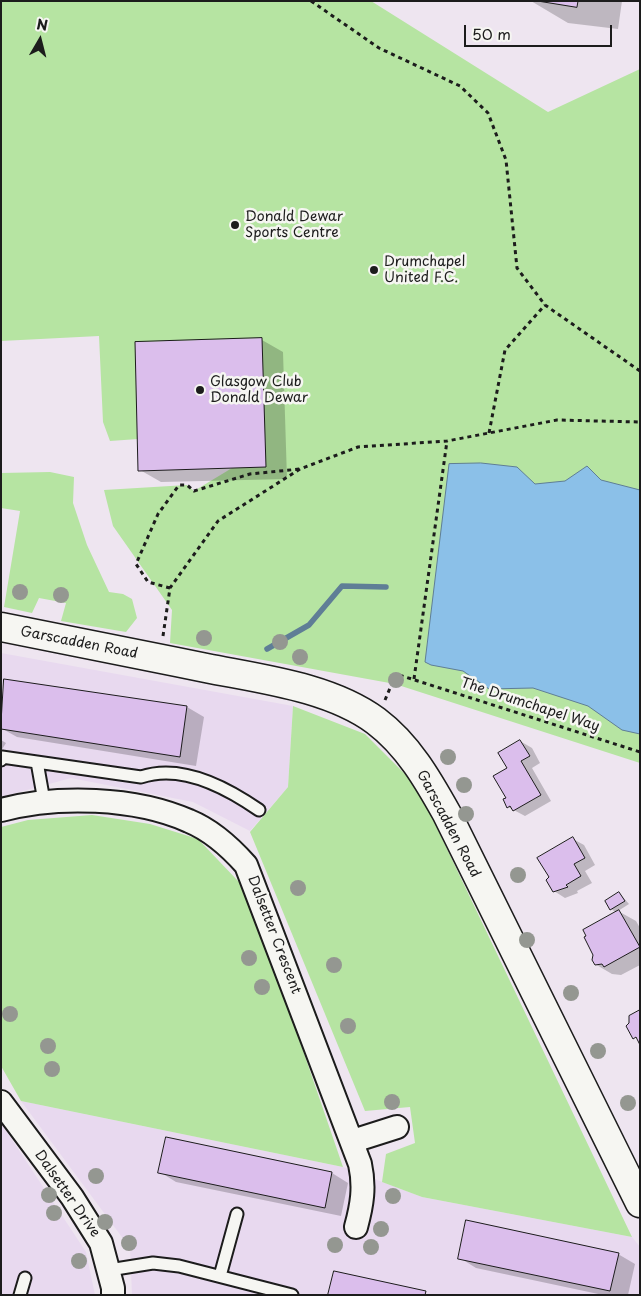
<!DOCTYPE html>
<html>
<head>
<meta charset="utf-8">
<style>
  body { margin:0 }
  #map { position:relative; width:641px; height:1296px; overflow:hidden; background:#eee5f0; font-family:"Playpen Sans",sans-serif }
  canvas { display:block }
  .frame { position:absolute; inset:0; border:2px solid #1c1c1c; pointer-events:none }
  .north { position:absolute; left:15px; top:15px; width:50px; height:50px; -webkit-text-stroke:4px #f6f6f2; paint-order:stroke; rotate:8deg; font-size:14px; font-weight:700; line-height:20px; text-align:center; color:#1c1c1c }
  .north::after { content:''; display:block; margin:auto; width:18px; height:22px; background:#1c1c1c; clip-path:polygon(50% 0,100% 100%,50% 72%,0 100%) }
  .scale { position:absolute; left:464px; top:25px; width:148px; height:22px; box-sizing:border-box; border:2px solid #1c1c1c; border-top:0; padding-left:6px; font-size:15px; line-height:18px; white-space:nowrap; color:#1c1c1c; -webkit-text-stroke:4px #f6f6f2; paint-order:stroke }
</style>
</head>
<body>
<div id="map">
<canvas width="641" height="1296"></canvas>
<div class="frame"></div>
<div class="north">N</div>
<div class="scale">50 m</div>
</div>
<script>
const ctx = document.querySelector('canvas').getContext('2d');
ctx.lineJoin = 'round';
function fillPath(path, color) { ctx.fillStyle = color; ctx.fill(path, 'evenodd'); }
function stroke(path, color, width, dash) { ctx.strokeStyle = color; ctx.lineWidth = width; ctx.lineCap = dash ? 'butt' : 'round'; ctx.setLineDash(dash || []); ctx.stroke(path); }
function write(font, color, halo, rows, align = 'center') {
  ctx.font = font + ' "Playpen Sans",sans-serif'; ctx.lineWidth = 5; ctx.setLineDash([]); ctx.textBaseline = 'middle'; ctx.strokeStyle = halo; ctx.fillStyle = color; for (const [text, x, y, turn = 0] of rows) {
    ctx.save(); ctx.translate(x, y); ctx.rotate((+turn || 0) * Math.PI / 180); ctx.textAlign = isNaN(turn) ? turn : align; if (halo) ctx.strokeText(text, 0, 0); ctx.fillText(text, 0, 0); ctx.restore();
  }
}
fillPath(new Path2D(`
  M 1,653 L 293,706 L 288,787 L 250,831 L 193,802 L 71,778 L 1,797 Z
  M 21,1101 L 343,1167 L 422,1197 L 632,1237 L 640,1247 L 640,1295 L 132,1295 L 130,1248 Z
  M 1,1123 L 86,1252 L 95,1295 L 1,1295 Z`), '#e8d9ef');
fillPath(new Path2D(`
  M 1,1 L 371,1 L 548,112 L 640,69 L 640,763 L 395,684 L 170,643 L 172,610 L 113,526 L 104,490 L 187,485 L 194,491 L 232,468 L 138,439 L 110,441 L 103,422 L 99,336 L 1,341 Z
  M 50,472 L 74,477 L 73,503 L 87,545 L 109,592 L 123,594 L 132,599 L 137,618 L 126,632 L 61,621 L 66,603 L 39,598 L 32,613 L 4,607 L 20,511 L 1,508 L 1,473 Z
  M 293,706 L 365,734 L 417,786 L 632,1237 L 422,1197 L 382,1182 L 386,1154 L 415,1143 L 410,1107 L 365,1111 L 250,832 L 288,787 Z
  M 92,815 L 150,824 L 198,839 L 239,882 L 284,995 L 343,1167 L 21,1101 L 1,1066 L 1,827 L 28,820 Z`), '#b6e4a2');
const water = new Path2D(`
  M 481,463 L 517,467 L 535,484 L 565,481 L 587,466 L 601,480 L 640,490 L 640,734 L 622,730 L 588,706 L 533,688 L 489,689 L 463,671 L 431,665 L 425,662 L 449,464 Z`);
fillPath(water, '#8bc0e8');
stroke(water, '#5f7e96', 1);
fillPath(new Path2D(`
  M 531,1 L 622,1 L 618,29 L 568,23 Z
  M 262,340 L 283,352 L 287,479 L 161,482 L 140,470 Z
  M 5,681 L 187,707 L 204,717 L 196,766 L 17,737 L 1,728 Z
  M 1,740 L 6,743 L 1,751 Z
  M 520,741 L 532,748 L 540,763 L 532,768 L 551,801 L 525,816 L 508,807 L 507,798 L 509,768 Z
  M 573,839 L 584,845 L 595,865 L 585,871 L 592,883 L 577,891 L 578,893 L 565,898 L 554,891 Z
  M 620,894 L 629,904 L 618,911 L 636,921 L 640,928 L 640,965 L 621,975 L 612,974 L 595,964 L 617,913 L 611,909 Z
  M 160,1172 L 332,1173 L 348,1183 L 341,1216 L 176,1182 Z
  M 618,1254 L 635,1264 L 628,1295 L 603,1295 L 476,1268 L 460,1258 Z`), '#0003');
stroke(new Path2D(`
  M 267,649 L 309,625 L 342,586 L 386,587`), '#5f7e96', 5.5);
const building = new Path2D(`
  M 538,1 L 578,1 L 577,7 Z
  M 262,338 L 266,467 L 138,471 L 135,342 Z
  M 4,679 L 187,706 L 180,757 L 1,729 Z
  M 520,740 L 530,756 L 521,761 L 541,795 L 513,811 L 510,806 L 507,808 L 503,799 L 506,798 L 493,776 L 507,768 L 498,753 Z
  M 573,837 L 585,858 L 574,864 L 581,876 L 566,885 L 568,887 L 553,892 L 546,880 L 549,877 L 537,858 Z
  M 619,892 L 625,901 L 610,910 L 605,901 Z
  M 619,910 L 640,947 L 604,967 L 602,964 L 595,965 L 592,960 L 593,955 L 584,937 L 586,936 L 583,930 Z
  M 640,1010 L 640,1045 L 636,1037 L 633,1039 L 626,1026 L 629,1023 L 629,1016 Z
  M 166,1137 L 332,1172 L 325,1208 L 158,1173 Z
  M 466,1220 L 619,1253 L 610,1291 L 458,1259 Z
  M 334,1271 L 426,1291 L 425,1295 L 328,1295 Z`);
fillPath(building, '#dbbeec');
stroke(building, '#1c1c1c', 1);
const service = new Path2D(`
  M 1,760 L 2,757 L 141,777 C 181,763 226,787 259,810
  M 37,762 L 44,801
  M 109,1270 L 153,1263 L 179,1266 L 292,1295
  M 220,1276 L 237,1214
  M 20,1295 L 25,1278`);
const minor = new Path2D(`
  M 1,810 C 57,795 135,797 189,821 C 211,830 230,847 246,865 L 360,1164 C 365,1187 362,1205 356,1227
  M 1,1102 L 72,1197 L 101,1243 L 113,1288 L 113,1295
  M 353,1141 L 397,1127`);
const tertiary = new Path2D(`
  M 1,627 C 70,641 138,654 206,668 C 261,679 330,687 376,721 C 408,745 428,780 447,814 L 640,1203`);
stroke(service, '#1c1c1c', 15);
stroke(minor, '#1c1c1c', 26);
stroke(tertiary, '#1c1c1c', 31);
stroke(new Path2D(`
  M 311,1 L 379,48 L 460,86 L 488,113 L 506,160 L 517,268 L 545,305 L 640,371
  M 489,433 L 505,350 L 545,305
  M 170,588 L 148,582 L 136,564 L 158,514 L 179,485 L 187,485 L 194,491 L 250,474 L 300,469
  M 163,636 L 170,588 L 218,521 L 300,469 L 358,447 L 447,441 L 557,420 L 640,422
  M 414,679 L 447,441
  M 385,700 L 396,674 L 640,752`), '#1c1c1c', 3, [4, 4]);
stroke(service, '#f6f6f2', 11);
stroke(minor, '#f6f6f2', 22);
stroke(tertiary, '#f6f6f2', 28);
ctx.fillStyle = '#949791';
for (const [x, y] of [
  [20,592],
  [61,595],
  [204,638],
  [280,642],
  [300,657],
  [396,680],
  [448,757],
  [464,785],
  [466,814],
  [518,875],
  [298,888],
  [527,940],
  [249,958],
  [334,965],
  [262,987],
  [571,993],
  [10,1014],
  [348,1026],
  [48,1046],
  [598,1051],
  [52,1069],
  [392,1102],
  [628,1103],
  [96,1176],
  [49,1195],
  [393,1196],
  [54,1213],
  [105,1222],
  [381,1229],
  [129,1243],
  [335,1245],
  [371,1247],
  [79,1261]
]) { ctx.beginPath(); ctx.arc(x, y, 8, 0, 2 * Math.PI); ctx.fill(); }
for (const [x, y, r, color] of [
  [235,225,5,"#1c1c1c"],
  [374,270,5,"#1c1c1c"],
  [200,390,5,"#1c1c1c"]
]) { const dot = new Path2D(); dot.arc(x, y, r, 0, 2 * Math.PI); ctx.fillStyle = color; ctx.fill(dot); stroke(dot, '#f6f6f2', 2); }
write('14px', '#1c1c1c', '#f6f6f2', [
  ["Donald Dewar",245,217],
  ["Sports Centre",245,233],
  ["Drumchapel",384,262],
  ["United F.C.",384,278],
  ["Glasgow Club",210,382],
  ["Donald Dewar",210,398]
], 'left');
write('14px', '#1c1c1c', '#f6f6f2', [
  ["Garscadden Road",79,643,11],
  ["The Drumchapel Way",530,705,18],
  ["Garscadden Road",448,824,62],
  ["Dalsetter Crescent",274,935,69],
  ["Dalsetter Drive",67,1194,55]
]);
</script>
</body>
</html>
